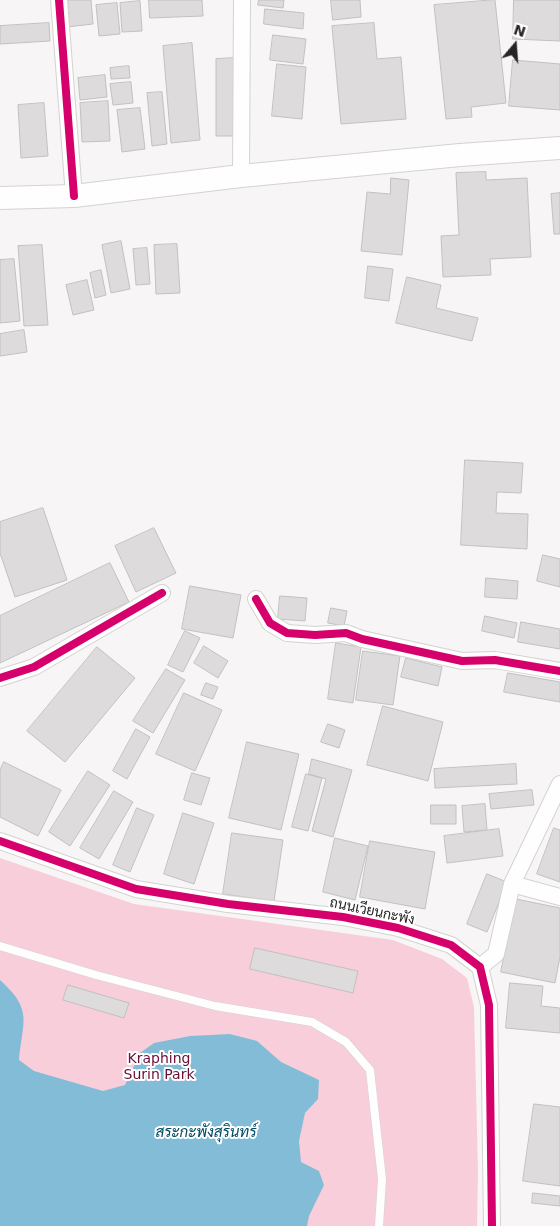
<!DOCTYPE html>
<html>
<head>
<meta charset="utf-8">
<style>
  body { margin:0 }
  #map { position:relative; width:560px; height:1226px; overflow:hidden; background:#f7f5f6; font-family:"DejaVu Sans",sans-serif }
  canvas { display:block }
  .north { position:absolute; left:490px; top:20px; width:50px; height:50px; -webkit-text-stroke:4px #fff; paint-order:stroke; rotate:18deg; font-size:14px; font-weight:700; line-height:20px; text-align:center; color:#262425 }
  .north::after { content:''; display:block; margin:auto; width:18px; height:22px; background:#262425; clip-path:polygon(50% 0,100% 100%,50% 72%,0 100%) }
</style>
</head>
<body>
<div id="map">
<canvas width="560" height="1226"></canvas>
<div class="north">N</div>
</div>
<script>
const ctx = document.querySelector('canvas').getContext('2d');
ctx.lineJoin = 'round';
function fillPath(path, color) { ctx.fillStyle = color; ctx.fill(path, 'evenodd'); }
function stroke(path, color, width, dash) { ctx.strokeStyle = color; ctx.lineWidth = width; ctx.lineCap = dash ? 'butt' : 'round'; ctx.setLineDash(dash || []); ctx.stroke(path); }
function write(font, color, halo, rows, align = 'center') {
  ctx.font = font + ' "DejaVu Sans",Sarabun,sans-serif'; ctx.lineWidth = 4; ctx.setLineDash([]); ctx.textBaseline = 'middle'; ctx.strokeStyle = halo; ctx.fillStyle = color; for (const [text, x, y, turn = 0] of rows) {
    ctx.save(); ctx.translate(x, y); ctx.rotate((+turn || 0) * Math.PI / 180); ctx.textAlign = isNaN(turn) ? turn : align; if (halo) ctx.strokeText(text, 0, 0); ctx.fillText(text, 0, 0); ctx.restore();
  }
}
fillPath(new Path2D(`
  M 0,858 L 134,904 L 393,940 L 442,959 L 467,978 L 474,1007 L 478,1171 L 477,1226 L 0,1226 Z`), '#f9cedb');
fillPath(new Path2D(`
  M 0,980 C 33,1010 23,1020 19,1060 L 34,1071 L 103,1091 L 125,1085 L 140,1053 L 154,1043 L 190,1036 L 230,1034 L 257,1041 L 281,1062 L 319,1080 L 318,1099 L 305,1113 L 299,1141 L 301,1162 L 319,1171 L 324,1185 L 309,1216 L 307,1226 L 0,1226 Z`), '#82bcd6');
const building = new Path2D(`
  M 64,0 L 91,0 L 93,24 L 67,27 Z
  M 149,0 L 202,0 L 203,16 L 150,18 Z
  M 259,0 L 284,0 L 283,8 L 258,5 Z
  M 331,0 L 360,0 L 361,17 L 333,20 Z
  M 495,0 L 506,103 L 471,107 L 472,117 L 446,119 L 434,5 Z
  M 514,0 L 560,0 L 560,41 L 513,39 Z
  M 140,1 L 142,31 L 122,32 L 120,3 Z
  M 117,3 L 120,34 L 99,36 L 96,5 Z
  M 265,9 L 304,13 L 303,29 L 264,24 Z
  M 49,23 L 50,41 L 0,44 L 0,26 Z
  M 374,23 L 377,59 L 401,57 L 406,119 L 341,124 L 332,26 Z
  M 273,35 L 306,39 L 303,64 L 270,60 Z
  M 192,43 L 200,140 L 171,143 L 163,46 Z
  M 235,58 L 236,136 L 216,136 L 216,59 Z
  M 513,60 L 560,64 L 560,110 L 509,106 Z
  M 277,64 L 306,67 L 302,119 L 272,116 Z
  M 129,66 L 130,78 L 111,79 L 110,68 Z
  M 105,75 L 107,97 L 80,100 L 78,78 Z
  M 131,82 L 133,103 L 113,105 L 110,84 Z
  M 162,92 L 167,144 L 152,146 L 147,93 Z
  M 108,101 L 110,141 L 82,142 L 80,103 Z
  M 44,103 L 48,156 L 21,158 L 18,105 Z
  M 140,108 L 145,149 L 122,152 L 117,110 Z
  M 486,172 L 486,180 L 527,178 L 531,257 L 490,259 L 491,275 L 443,277 L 441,236 L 459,235 L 456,173 Z
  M 391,178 L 409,180 L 402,255 L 361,251 L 367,192 L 390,194 Z
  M 560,193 L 560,234 L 554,234 L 551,194 Z
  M 121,241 L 130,289 L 111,293 L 102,245 Z
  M 177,244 L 180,293 L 156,294 L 154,245 Z
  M 42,245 L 48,325 L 24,326 L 18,246 Z
  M 147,248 L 150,284 L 136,285 L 133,249 Z
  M 14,259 L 20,321 L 0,323 L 0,260 Z
  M 368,266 L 393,269 L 389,301 L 365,298 Z
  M 101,270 L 106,295 L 95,298 L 90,273 Z
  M 407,277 L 441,285 L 436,308 L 478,318 L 472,341 L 396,323 Z
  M 87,280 L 94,310 L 73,315 L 66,285 Z
  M 24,330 L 27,352 L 0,356 L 0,334 Z
  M 465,460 L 523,463 L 521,493 L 497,492 L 496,513 L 528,514 L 527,549 L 461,545 Z
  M 43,508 L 67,580 L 15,597 L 0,553 L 0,522 Z
  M 154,528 L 176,573 L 136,592 L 115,546 Z
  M 543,555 L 560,559 L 560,587 L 537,581 Z
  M 110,563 L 129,602 L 0,663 L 0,616 Z
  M 486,578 L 518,581 L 517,599 L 485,597 Z
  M 190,586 L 241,595 L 233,638 L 182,629 Z
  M 280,596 L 307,598 L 305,621 L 278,619 Z
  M 331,608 L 347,611 L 344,626 L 328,623 Z
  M 485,616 L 517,623 L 514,638 L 482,631 Z
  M 521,622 L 560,629 L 560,649 L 518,642 Z
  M 185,631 L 200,638 L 183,672 L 168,665 Z
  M 336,643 L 361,647 L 353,703 L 328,699 Z
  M 204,646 L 228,661 L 218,678 L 194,663 Z
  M 97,647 L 135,678 L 65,762 L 27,731 Z
  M 363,651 L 400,656 L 393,705 L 356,700 Z
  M 406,658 L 442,667 L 438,686 L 401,677 Z
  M 166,669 L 185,680 L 153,733 L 133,721 Z
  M 508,673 L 560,682 L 560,702 L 504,692 Z
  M 206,683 L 218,687 L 213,699 L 201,695 Z
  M 184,693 L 222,710 L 195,771 L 156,754 Z
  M 383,706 L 443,722 L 428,781 L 367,765 Z
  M 328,724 L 345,730 L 339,748 L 321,742 Z
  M 136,729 L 150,737 L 127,779 L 113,771 Z
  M 247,742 L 299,754 L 281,830 L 229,818 Z
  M 312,759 L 352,770 L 333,837 L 312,831 L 326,779 L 309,774 Z
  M 4,762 L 61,790 L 38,836 L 0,817 L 0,770 Z
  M 516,764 L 517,784 L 435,788 L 434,769 Z
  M 88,771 L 110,785 L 70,846 L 49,832 Z
  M 192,773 L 210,778 L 201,805 L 184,800 Z
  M 306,774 L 322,778 L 308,831 L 292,827 Z
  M 532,790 L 534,805 L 491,809 L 489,794 Z
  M 114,791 L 133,802 L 99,859 L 80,848 Z
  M 485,804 L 487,830 L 464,832 L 462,806 Z
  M 431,805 L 456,805 L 456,824 L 431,824 Z
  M 137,808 L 154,815 L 130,872 L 113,865 Z
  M 183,813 L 214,823 L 194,884 L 164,874 Z
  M 554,828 L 560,830 L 560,882 L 537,874 Z
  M 499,829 L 503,856 L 447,863 L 444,836 Z
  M 232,833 L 283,840 L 274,901 L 223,894 Z
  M 335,838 L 368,846 L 355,900 L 323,892 Z
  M 370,841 L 435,852 L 425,909 L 360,897 Z
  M 487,874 L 507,882 L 487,932 L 467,924 Z
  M 516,899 L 560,908 L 560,957 L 555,983 L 501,972 Z
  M 255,948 L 358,971 L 353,993 L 250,969 Z
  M 510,983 L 543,986 L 541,1006 L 560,1008 L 560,1033 L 506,1028 Z
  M 68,985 L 129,1003 L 124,1018 L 63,1000 Z
  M 534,1104 L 560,1107 L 560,1186 L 523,1181 Z
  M 533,1193 L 560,1196 L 560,1206 L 532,1203 Z`);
fillPath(building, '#dddbdc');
stroke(building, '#c2c0c1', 1);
const lane = new Path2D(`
  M 0,946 L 96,975 L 215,1006 L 312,1022 L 346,1042 L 370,1070 L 382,1179 L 379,1226`);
const street = new Path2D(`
  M 59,0 L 74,196
  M 241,176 L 242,0
  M 256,599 L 270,623 L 287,633 L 315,635 L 346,633 L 362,639 L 462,661 L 495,660 L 560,671
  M 0,678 L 34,667 L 162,593
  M 0,841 L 136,889 L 228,904 L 343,917 L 398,928 L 451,945 L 480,967 L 489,1005 L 492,1226
  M 512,884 L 560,897
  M 480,967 L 496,954 L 512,884 L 560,784`);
const secondary = new Path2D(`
  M 0,198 L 74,196 L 241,176 L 460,155 L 560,148`);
stroke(lane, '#d4d2d3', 9);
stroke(street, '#d4d2d3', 18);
stroke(secondary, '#d4d2d3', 24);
stroke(lane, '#fefefe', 8);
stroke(street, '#fefefe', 16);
stroke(secondary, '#fefefe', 22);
stroke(new Path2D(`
  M 59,0 L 74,196
  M 256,599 L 270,623 L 287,633 L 315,635 L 346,633 L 362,639 L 462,661 L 495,660 L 560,671
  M 0,678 L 34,667 L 162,593
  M 0,841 L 136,889 L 228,904 L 343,917 L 398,928 L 451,945 L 480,967 L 489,1005 L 492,1226`), '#d6006c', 8);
write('14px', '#262425', '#fff', [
  ["ถนนเวียนกะพัง",372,912,12]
]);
write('14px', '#690d37', '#fff', [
  ["Kraphing",159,1059],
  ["Surin Park",159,1075]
]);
write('italic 15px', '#004a64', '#fff', [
  ["สระกะพังสุรินทร์",206,1133]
]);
</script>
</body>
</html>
